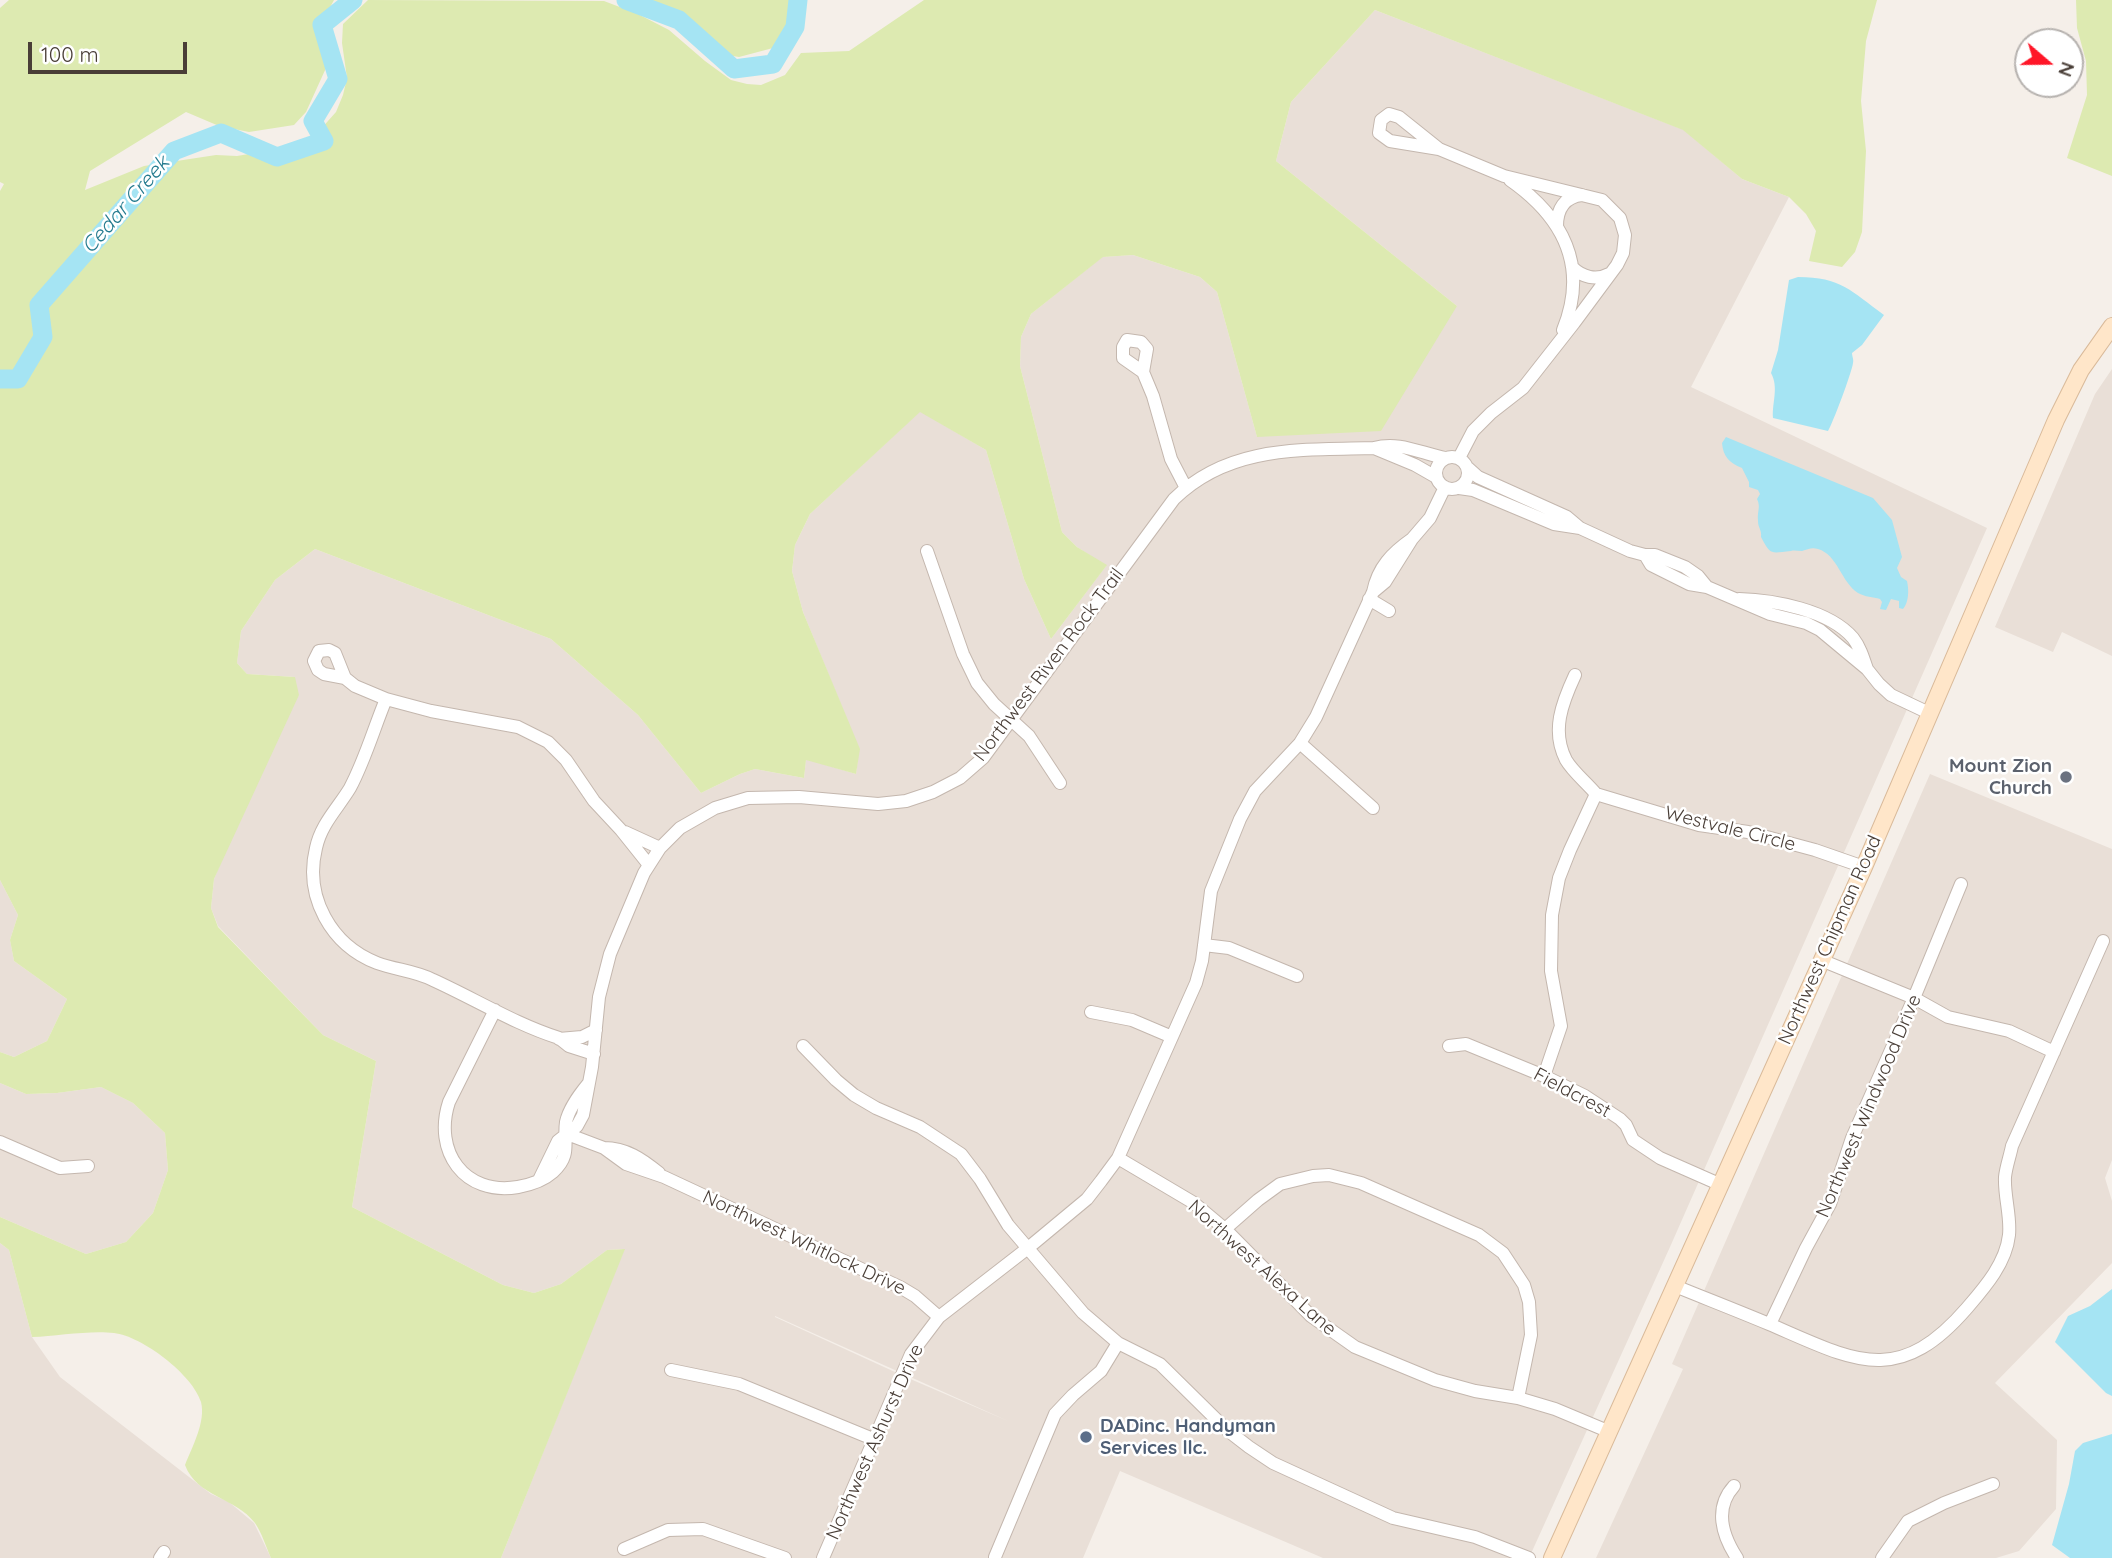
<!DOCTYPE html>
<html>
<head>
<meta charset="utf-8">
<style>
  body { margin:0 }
  #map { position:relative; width:2112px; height:1558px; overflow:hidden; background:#f5efe9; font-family:Quicksand,sans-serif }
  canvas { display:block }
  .north { position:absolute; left:2014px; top:28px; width:70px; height:70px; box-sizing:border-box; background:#fff; border:2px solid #b6b2af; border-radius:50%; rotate:110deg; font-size:19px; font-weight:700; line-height:28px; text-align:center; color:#493e37 }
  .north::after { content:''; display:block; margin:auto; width:24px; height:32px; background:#ff1628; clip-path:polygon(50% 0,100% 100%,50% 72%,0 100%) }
  .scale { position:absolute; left:28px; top:42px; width:159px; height:32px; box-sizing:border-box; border:4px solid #493e37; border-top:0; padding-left:9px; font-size:21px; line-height:24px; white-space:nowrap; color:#493e37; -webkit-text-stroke:5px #fff; paint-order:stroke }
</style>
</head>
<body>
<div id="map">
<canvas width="2112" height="1558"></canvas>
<div class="north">N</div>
<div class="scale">100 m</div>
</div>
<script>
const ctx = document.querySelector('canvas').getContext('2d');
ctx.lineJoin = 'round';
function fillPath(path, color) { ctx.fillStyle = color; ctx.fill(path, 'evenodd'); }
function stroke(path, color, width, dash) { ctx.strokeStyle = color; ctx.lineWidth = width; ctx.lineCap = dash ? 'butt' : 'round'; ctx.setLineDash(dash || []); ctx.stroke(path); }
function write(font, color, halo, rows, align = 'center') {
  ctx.font = font + ' Quicksand,sans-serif'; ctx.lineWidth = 5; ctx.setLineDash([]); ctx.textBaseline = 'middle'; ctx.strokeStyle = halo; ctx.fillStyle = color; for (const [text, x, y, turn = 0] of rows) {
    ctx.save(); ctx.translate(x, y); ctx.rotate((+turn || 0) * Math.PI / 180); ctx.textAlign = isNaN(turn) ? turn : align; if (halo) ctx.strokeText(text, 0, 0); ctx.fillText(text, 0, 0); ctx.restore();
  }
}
fillPath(new Path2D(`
  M 1375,10 L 1684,130 L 1742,179 L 1789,197 L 1691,387 L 1987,528 L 1670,1247 L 1529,1558 L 1323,1558 L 1120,1471 L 1083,1558 L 501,1558 L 624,1249 L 607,1250 L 561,1284 L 534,1293 L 503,1285 L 352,1207 L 376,1061 L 323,1035 L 218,926 L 211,908 L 214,879 L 295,677 L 247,674 L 237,663 L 241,631 L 275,580 L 315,549 L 551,639 L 638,715 L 701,793 L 740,774 L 755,769 L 804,778 L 806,759 L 856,774 L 859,749 L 803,612 L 792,571 L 795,545 L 810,514 L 920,411 L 986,450 L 1024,579 L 1051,639 L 1106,566 L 1077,547 L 1062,532 L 1020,366 L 1021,337 L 1031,314 L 1102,257 L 1133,255 L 1200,277 L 1217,292 L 1257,437 L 1457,306 L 1276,161 L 1291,102 ZM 775,1317 L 775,1316 L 1008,1421 L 908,1378 Z
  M 2112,369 L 2112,656 L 2062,632 L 2053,652 L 1995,627 L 2095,394 Z
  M 1930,774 L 2112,849 L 2112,1160 L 2105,1178 L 2112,1201 L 2112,1263 L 1995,1383 L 2057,1440 L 2056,1509 L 2019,1551 L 1996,1558 L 1596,1558 L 1683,1369 L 1672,1364 Z
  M 0,880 L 18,915 L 10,940 L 14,961 L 67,999 L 47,1041 L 14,1057 L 0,1052 Z
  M 0,1083 L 26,1094 L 57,1093 L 101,1087 L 133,1103 L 165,1133 L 168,1170 L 153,1213 L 126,1242 L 86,1254 L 0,1217 Z
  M 0,1243 L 9,1250 L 32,1337 L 60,1377 L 211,1494 L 229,1502 L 254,1523 L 271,1558 L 0,1558 Z`), '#e9dfd7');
fillPath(new Path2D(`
  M 9,0 L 334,0 L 328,11 L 324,49 L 326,68 L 306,112 L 294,125 L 249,132 L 219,126 L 186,112 L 90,171 L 85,190 L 144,166 L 216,155 L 237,156 L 278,149 L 311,140 L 336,112 L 343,95 L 347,78 L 342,43 L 343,24 L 368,0 L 604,1 L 638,14 L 669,30 L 705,61 L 731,80 L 747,84 L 761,85 L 785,75 L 801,53 L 849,51 L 924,0 L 1877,0 L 1866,41 L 1861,101 L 1866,151 L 1862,232 L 1855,252 L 1842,267 L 1809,261 L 1816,231 L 1806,214 L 1789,197 L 1742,179 L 1683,130 L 1375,10 L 1291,102 L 1276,161 L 1457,306 L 1381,431 L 1257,437 L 1217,292 L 1200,277 L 1133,255 L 1103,257 L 1031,314 L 1021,337 L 1020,366 L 1062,532 L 1077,547 L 1107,565 L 1051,639 L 1024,579 L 986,450 L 920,412 L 810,514 L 795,545 L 792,571 L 803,612 L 860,749 L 856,774 L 806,760 L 804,778 L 755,769 L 740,774 L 701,793 L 638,715 L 551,639 L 315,549 L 275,580 L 241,631 L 237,663 L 247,674 L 295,677 L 299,695 L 214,879 L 211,908 L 218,927 L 323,1035 L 376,1061 L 352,1207 L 503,1285 L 534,1293 L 561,1284 L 607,1250 L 625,1249 L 501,1558 L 271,1558 C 266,1547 262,1533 255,1523 C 235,1497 197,1497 185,1465 C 192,1447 206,1422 201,1402 C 193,1375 142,1336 114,1333 C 91,1330 57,1336 32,1337 L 9,1250 L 0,1243 L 0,1217 L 86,1254 L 126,1242 L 153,1213 L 168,1170 L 165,1133 L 133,1103 L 101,1087 L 57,1093 L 26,1094 L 0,1083 L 0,1052 L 14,1057 L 47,1041 L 67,999 L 14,961 L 10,940 L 18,915 L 0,880 L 0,191 L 4,184 L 0,182 L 0,8 Z
  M 643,0 L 804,0 L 786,34 L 773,48 L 739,57 L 727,55 L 683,17 Z
  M 2076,0 L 2112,0 L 2112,176 L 2067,158 L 2087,95 L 2086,61 L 2077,28 Z`), '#ddeab1');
fillPath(new Path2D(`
  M 1798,277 C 1841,277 1851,291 1884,315 L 1862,345 L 1852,353 C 1852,356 1854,360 1853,363 C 1852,372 1832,425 1828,431 L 1773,418 C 1772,402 1779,388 1771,373 L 1778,350 L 1789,280 Z
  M 1726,437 L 1873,498 L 1892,520 L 1902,557 L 1897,568 L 1901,577 L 1907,581 C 1909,590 1909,602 1903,609 L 1899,608 L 1899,601 L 1891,599 L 1886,610 L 1880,609 L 1882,602 L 1880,599 C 1873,597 1865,597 1858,593 C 1841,582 1838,555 1818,549 C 1812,547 1808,549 1802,551 C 1798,551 1794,550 1791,551 C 1771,553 1771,556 1761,537 C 1762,530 1758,528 1758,521 C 1757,511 1761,507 1757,499 L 1760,494 L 1758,490 L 1749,487 L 1749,482 L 1742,468 C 1729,463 1723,456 1722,443 Z
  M 2112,1289 L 2112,1396 L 2106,1393 L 2055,1342 L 2068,1316 L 2090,1306 Z
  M 2112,1434 L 2112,1558 L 2070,1558 L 2052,1545 L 2069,1484 L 2075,1451 L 2083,1443 Z`), '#a5e4f3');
stroke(new Path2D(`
  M 626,0 L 679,20 L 734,69 L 773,64 L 795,27 L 798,0
  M 0,379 L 18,379 L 43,337 L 39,305 L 174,151 L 221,133 L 277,157 L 324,141 L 313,121 L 338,79 L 322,25 L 353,0`), '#a5e4f3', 19);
const street = new Path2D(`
  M 1439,149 L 1390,141 L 1379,133 L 1381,120 L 1389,114 L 1399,117 L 1439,149 L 1504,176 L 1602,200 L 1620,218 L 1625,235 L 1623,253 L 1617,265 L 1574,323 L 1523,388 L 1491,413 L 1473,431 L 1459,458
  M 1510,180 C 1563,217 1589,266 1563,330
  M 1557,226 C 1557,209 1564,197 1582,195
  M 1572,267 C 1582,277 1596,281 1609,274
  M 1143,372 L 1123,358 L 1123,347 L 1127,340 L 1141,342 L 1147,349 L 1143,372 L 1153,396 L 1171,459 L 1186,488
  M 1374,448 L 1415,465 L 1436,477
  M1436 473a16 16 0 1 1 32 0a16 16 0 1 1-32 0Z
  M 1468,468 L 1478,477 L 1567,517 L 1580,528 L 1630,551 L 1645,555 L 1655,555 L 1685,567 L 1698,576 L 1707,587
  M 1459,488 L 1473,490 L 1554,524 L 1580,528
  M 927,551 L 963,654 L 977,683 L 994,704 L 1029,736 L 1060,783
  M 1645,555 L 1651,565 L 1689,584 L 1707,587 L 1770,614 L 1806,623 L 1820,630 L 1867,669 L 1879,684 L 1891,695 L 1929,713
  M 1373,592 L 1385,582 L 1412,539 L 1430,518 L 1445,487
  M 1369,599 L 1389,611
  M 1739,599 C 1774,600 1829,610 1853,638 C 1860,647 1863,657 1867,669
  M 1575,675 C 1562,703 1551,731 1566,760 C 1573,772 1587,783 1596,794
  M 345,678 L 335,653 L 329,650 L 319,651 L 314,661 L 318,670 L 324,674 L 345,678 L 355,686 L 386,699 L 431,711 L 518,727 L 548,742 L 566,760 L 594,801 L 621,830 L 649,865
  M 386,699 C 374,728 365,760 350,788 C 338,808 321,824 316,848 C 304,897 331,945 377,963 C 396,970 416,971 433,980 C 475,999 515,1024 559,1038 L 569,1046 L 594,1054
  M 1300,743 L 1373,808
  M 1596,794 L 1699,825 L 1748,832 L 1815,850 L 1864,867
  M 625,832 L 660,848
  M 1204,945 L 1229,948 L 1297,976
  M 1821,960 L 1914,998 L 1948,1017 L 2009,1031 L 2054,1052
  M 495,1010 L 449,1102 C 433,1151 464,1196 518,1187 C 529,1185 544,1180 553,1172 C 572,1155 563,1142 566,1122 C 569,1108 579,1095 588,1084
  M 1091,1012 L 1132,1020 L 1172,1037
  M 559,1039 L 582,1037 L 596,1030
  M 803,1046 L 836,1080 L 854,1095 L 876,1108 L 920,1127 L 961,1154 L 980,1179 L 1008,1225 L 1083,1313 L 1118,1343 L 1160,1364 L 1227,1430 L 1249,1447 L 1273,1463 L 1393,1518 L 1475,1537 L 1529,1558
  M 1449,1046 L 1466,1044 L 1544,1076 L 1585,1096 L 1620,1119 L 1626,1125 L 1633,1140 L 1660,1158 L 1719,1184
  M 1544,1076 L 1561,1026 L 1551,971 L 1552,915 L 1559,878 L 1570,850 L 1596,794
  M 567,1134 L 604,1148 L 626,1164 L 664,1177 L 900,1287 L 915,1296 L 939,1317
  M 0,1142 L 60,1168 L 88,1166
  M 604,1148 C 626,1148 642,1159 659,1173
  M 1118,1158 L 1194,1203 L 1225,1229 L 1311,1316 L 1355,1347 L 1435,1380 L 1475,1391 L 1518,1398 L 1555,1409 L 1610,1432
  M 539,1180 L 558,1141 L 577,1126 L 583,1115 L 592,1067 L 599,997 L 610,954 L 644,873 L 660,848 L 680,828 L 715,808 L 748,798 L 799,797 L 878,804 L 906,801 L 933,792 L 960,778 L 983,758 L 1174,499 C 1229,445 1301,450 1374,448 C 1399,441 1420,453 1445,458
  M 1225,1229 L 1258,1200 L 1280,1184 L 1313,1176 L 1329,1175 L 1361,1183 L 1479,1235 L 1503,1253 L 1524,1285 L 1529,1302 L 1531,1335 L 1518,1398
  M 1675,1286 C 1707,1299 1738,1311 1769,1324 C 1853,1360 1897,1389 1967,1308 C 1985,1287 2006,1263 2009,1235 C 2011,1216 2004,1196 2005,1177 C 2006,1167 2010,1156 2012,1146 L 2103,941
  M 1770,1324 L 1806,1248 L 1830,1204 L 1852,1138 L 1914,998 L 1961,884
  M 671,1370 L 739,1384 L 873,1439
  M 1734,1486 C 1714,1508 1722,1535 1737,1558
  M 624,1549 L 668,1530 L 703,1529 L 785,1558
  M 995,1557 L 1055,1414 L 1073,1395 L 1101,1371 L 1118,1343
  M 160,1558 L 164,1552
  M 823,1558 L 911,1354 L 939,1317 L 1028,1248 L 1087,1199 L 1101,1181 L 1118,1158 L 1196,983 L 1202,961 L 1211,891 L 1240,819 L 1255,791 L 1300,743 L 1316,717 L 1373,592 C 1378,567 1392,553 1412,539
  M 1882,1558 L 1908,1521 L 1944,1503 L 1993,1484`);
const secondary = new Path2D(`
  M 1552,1558 L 1864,867 L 2056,420 L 2081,370 L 2112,326`);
stroke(street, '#c4b7ae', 14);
stroke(secondary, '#d9ba9a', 18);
stroke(street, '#fff', 12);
stroke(secondary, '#ffe6c9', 16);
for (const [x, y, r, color] of [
  [2066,777,7,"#6b7280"],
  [1086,1437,7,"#5c6f8a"]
]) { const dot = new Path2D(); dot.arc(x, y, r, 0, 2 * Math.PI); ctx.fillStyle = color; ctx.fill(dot); stroke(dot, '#fff', 2.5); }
write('19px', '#493e37', '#fff', [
  ["Northwest Riven Rock Trail",1049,665,-53],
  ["Westvale Circle",1730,829,14],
  ["Northwest Chipman Road",1830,940,-66],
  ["Fieldcrest",1572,1093,28],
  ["Northwest Windwood Drive",1869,1106,-67],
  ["Northwest Whitlock Drive",804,1243,25],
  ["Northwest Alexa Lane",1262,1268,42],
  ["Northwest Ashurst Drive",875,1442,-66]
]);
write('bold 19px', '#5b616d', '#fff', [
  ["Mount Zion",2052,766],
  ["Church",2052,788]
], 'right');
write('bold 19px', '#4e5e75', '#fff', [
  ["DADinc. Handyman",1100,1426],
  ["Services llc.",1100,1448]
], 'left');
write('italic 21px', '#257b8f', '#fff', [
  ["Cedar Creek",126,205,-49]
]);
</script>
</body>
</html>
